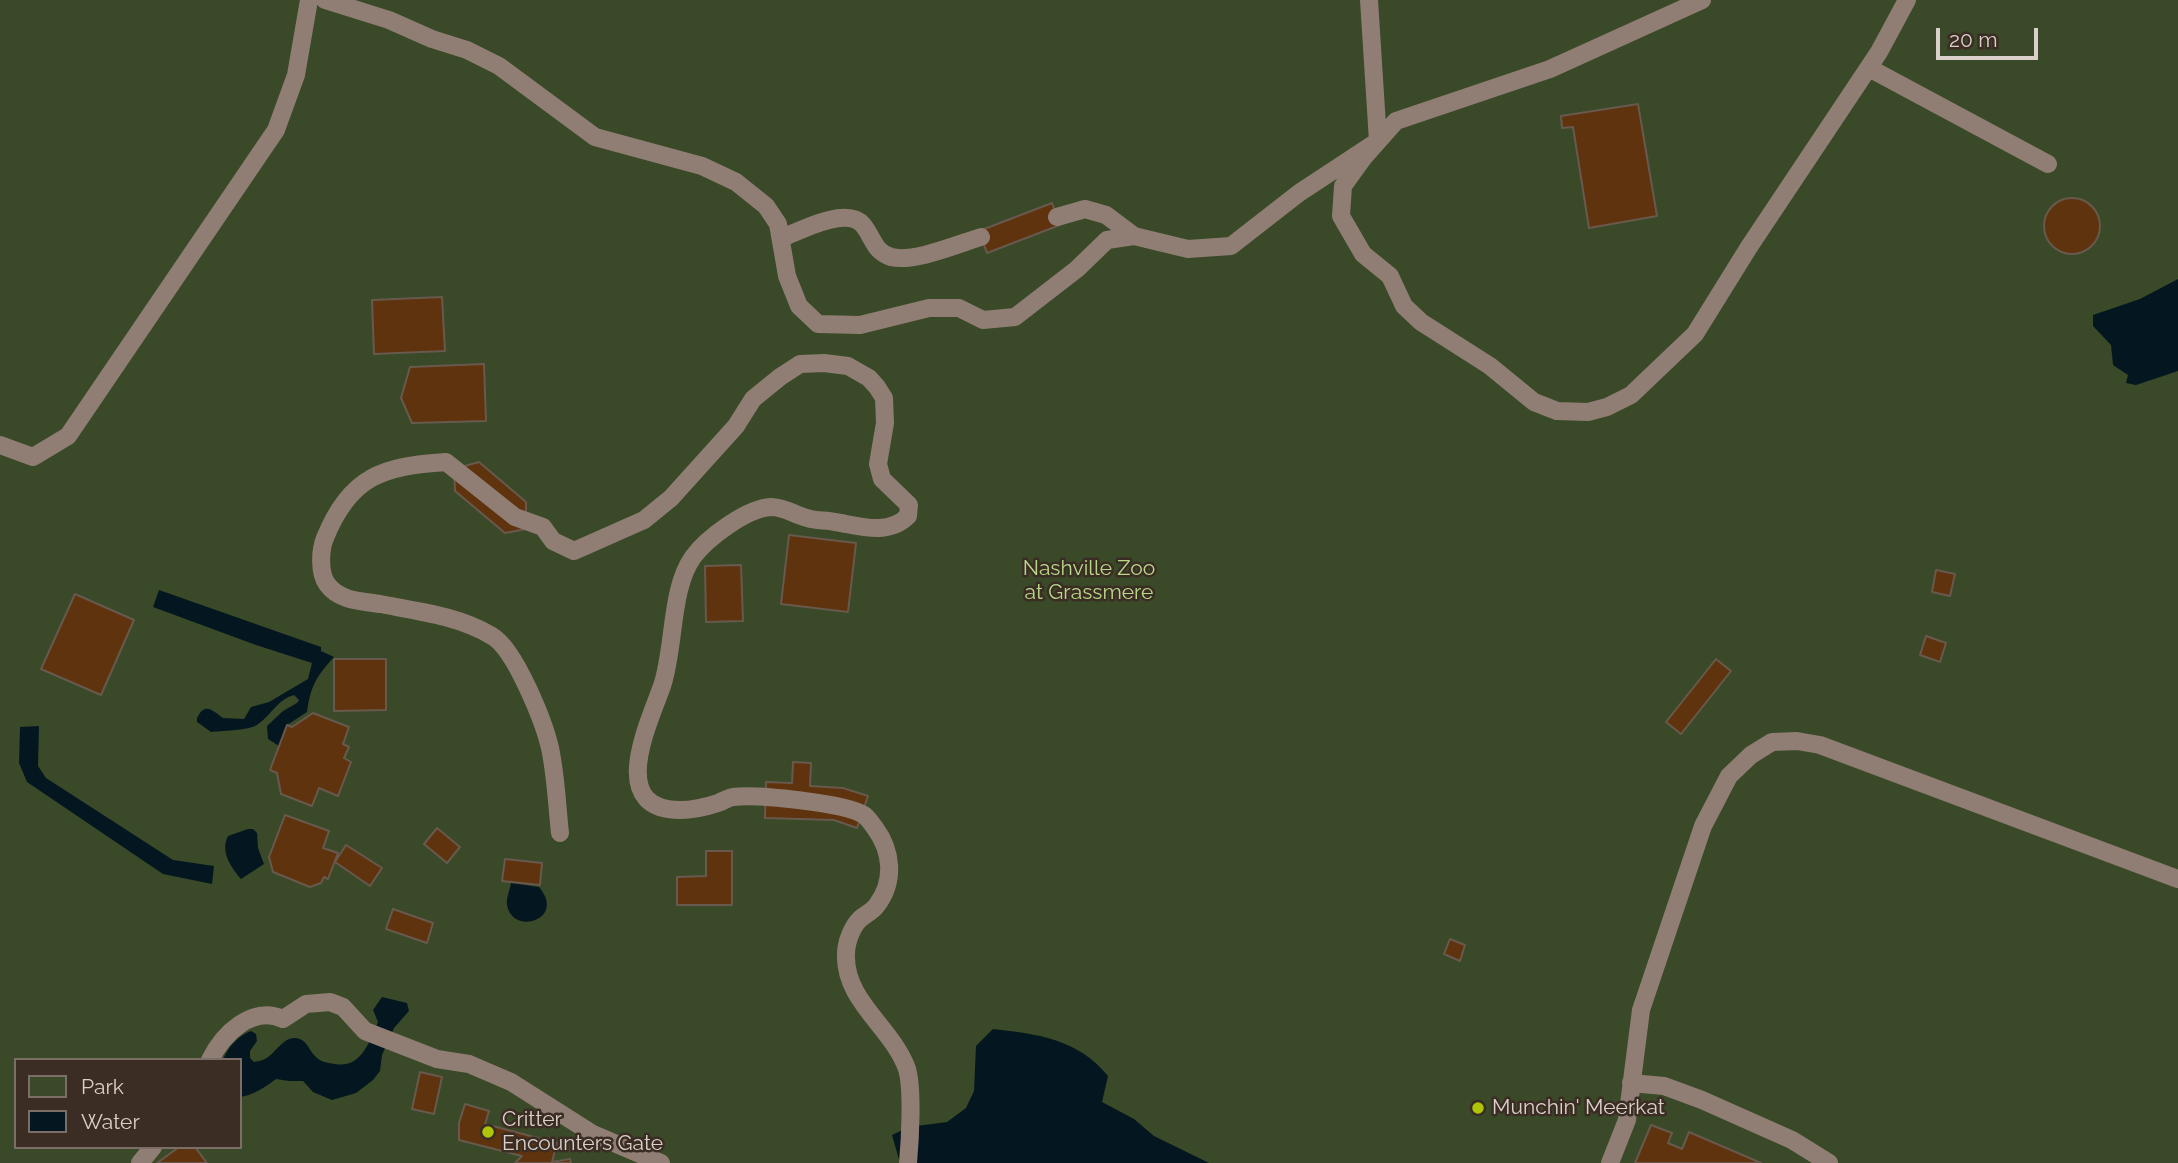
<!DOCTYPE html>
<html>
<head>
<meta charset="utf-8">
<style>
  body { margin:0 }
  #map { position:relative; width:2178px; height:1163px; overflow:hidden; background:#3b2d24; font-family:Raleway,sans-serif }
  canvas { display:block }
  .legend { position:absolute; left:14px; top:1058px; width:228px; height:91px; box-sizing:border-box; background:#3b2d24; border:2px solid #7a6e66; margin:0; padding:9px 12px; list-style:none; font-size:21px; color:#d9d0ca }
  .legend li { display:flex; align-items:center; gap:14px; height:35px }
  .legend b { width:35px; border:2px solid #7a6e66 }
  .scale { position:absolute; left:1936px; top:28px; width:102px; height:32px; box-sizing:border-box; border:4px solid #d9d0ca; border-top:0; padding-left:9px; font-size:21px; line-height:24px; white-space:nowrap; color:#d9d0ca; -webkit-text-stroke:5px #3b2d24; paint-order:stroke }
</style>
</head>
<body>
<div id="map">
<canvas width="2178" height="1163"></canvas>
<ul class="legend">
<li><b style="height:19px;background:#3a4927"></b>Park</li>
<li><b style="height:19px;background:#041720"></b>Water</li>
</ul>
<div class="scale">20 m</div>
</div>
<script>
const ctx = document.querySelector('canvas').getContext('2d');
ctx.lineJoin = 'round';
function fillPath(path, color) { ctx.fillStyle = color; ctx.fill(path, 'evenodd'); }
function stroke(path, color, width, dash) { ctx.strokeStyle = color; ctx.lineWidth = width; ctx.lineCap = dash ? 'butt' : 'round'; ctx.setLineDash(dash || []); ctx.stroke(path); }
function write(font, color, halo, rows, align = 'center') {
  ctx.font = font + ' Raleway,sans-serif'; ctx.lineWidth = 5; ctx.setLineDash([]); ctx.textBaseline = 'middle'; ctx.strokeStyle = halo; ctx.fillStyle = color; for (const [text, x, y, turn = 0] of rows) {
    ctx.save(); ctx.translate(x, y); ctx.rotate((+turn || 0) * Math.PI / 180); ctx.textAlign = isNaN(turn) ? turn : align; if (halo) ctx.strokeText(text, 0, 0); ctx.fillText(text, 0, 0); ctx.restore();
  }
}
fillPath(new Path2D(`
  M 0,0 L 2178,0 L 2178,1163 L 0,1163 ZM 16,1060 L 240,1060 L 240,1147 L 16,1147 Z`), '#3a4927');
fillPath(new Path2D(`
  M 2178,279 L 2178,371 L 2136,385 L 2126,383 L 2128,375 L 2113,365 L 2111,345 L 2093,326 L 2093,315 L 2140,299 Z
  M 159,590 L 321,647 L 321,651 L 334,657 C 316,677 311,685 307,712 L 287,725 L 279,746 L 268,739 L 267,726 L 283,711 L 297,703 L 299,700 L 294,695 C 277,699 270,718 255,726 C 248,730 220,731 211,732 L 197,722 L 197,718 C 205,702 212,710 223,718 L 244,719 L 251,707 L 269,702 L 308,679 L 312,663 L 256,645 L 153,607 Z
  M 39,726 L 38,766 L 46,778 L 173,860 L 214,866 L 212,884 L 163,874 L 27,782 L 19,763 L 20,727 Z
  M 248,829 L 253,829 L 257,833 L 258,848 L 264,864 L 241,879 C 231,867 220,852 228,836 Z
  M 511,883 L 539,887 C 567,920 512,936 507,905 C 506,898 510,889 511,883 Z
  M 382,997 L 407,1003 L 409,1011 L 394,1028 L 382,1055 L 380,1071 L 373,1080 L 356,1093 L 332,1100 L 313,1092 L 303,1081 L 289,1081 L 276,1079 C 265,1087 254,1095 240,1097 L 240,1060 L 223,1060 C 227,1048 239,1035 251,1031 L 256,1034 L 257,1041 L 250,1051 L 250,1058 L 254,1062 C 257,1061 261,1061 265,1059 C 275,1054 283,1037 295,1038 C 307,1039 308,1049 315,1056 C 320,1062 328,1063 335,1064 C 361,1069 370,1041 378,1022 L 373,1010 Z
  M 993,1029 C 1038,1034 1078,1039 1108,1076 L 1102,1102 L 1134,1119 L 1154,1136 L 1209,1163 L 900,1163 L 892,1135 L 909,1127 L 947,1122 L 966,1108 L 974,1091 L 976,1046 Z`), '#041720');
const building = new Path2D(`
  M 1638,104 L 1657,216 L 1589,228 L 1573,127 L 1562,128 L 1561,116 Z
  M2044 226a28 28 0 1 1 56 0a28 28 0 1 1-56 0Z
  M 1052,203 L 1060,225 L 987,253 L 979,231 Z
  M 442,297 L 445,351 L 374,354 L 372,300 Z
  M 484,364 L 486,421 L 412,423 L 401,398 L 410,367 Z
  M 479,462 L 526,502 L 526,529 L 505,533 L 455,491 L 454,469 Z
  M 789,535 L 856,543 L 848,612 L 781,604 Z
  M 741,565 L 743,621 L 706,622 L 705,566 Z
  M 1936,570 L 1955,574 L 1950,596 L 1932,592 Z
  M 75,594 L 134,620 L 101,695 L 41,669 Z
  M 1926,636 L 1946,643 L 1940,662 L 1920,655 Z
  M 334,659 L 386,659 L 386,710 L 334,711 Z
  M 1716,659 L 1731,671 L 1681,734 L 1666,722 Z
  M 313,713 L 349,727 L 343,744 L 349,747 L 344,758 L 351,762 L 338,796 L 319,788 L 312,806 L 281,794 L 277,773 L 270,770 L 287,725 L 292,727 Z
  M 793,762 L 811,763 L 810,786 L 843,788 L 868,796 L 857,828 L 834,820 L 765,818 L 766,782 L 792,783 Z
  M 285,815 L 329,831 L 323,848 L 338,853 L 328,879 L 324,877 L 321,883 L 310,887 L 273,872 L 269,857 Z
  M 437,828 L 460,847 L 447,863 L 424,844 Z
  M 346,845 L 382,868 L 370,886 L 335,862 Z
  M 706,851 L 732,851 L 732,905 L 677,905 L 677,877 L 706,876 Z
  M 505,859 L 542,863 L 540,885 L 502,881 Z
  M 393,909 L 433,923 L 427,943 L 386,929 Z
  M 1450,939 L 1465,945 L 1460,961 L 1444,954 Z
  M 420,1072 L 442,1077 L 434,1114 L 412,1109 Z
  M 465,1104 L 489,1111 L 485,1124 L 557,1143 L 552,1162 L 570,1159 L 571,1163 L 515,1163 L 522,1156 L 459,1140 L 459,1123 Z
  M 1651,1125 L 1672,1133 L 1668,1143 L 1682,1149 L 1689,1132 L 1761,1163 L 1635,1163 Z
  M 179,1147 L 195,1147 L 207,1163 L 157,1163 Z`);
fillPath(building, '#5f330d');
stroke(building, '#68594e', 2);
stroke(new Path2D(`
  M 325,0 L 389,20 L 432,39 L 467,50 L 499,66 L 595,137 L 702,166 L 736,182 L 766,206 L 778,224 L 787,276 L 799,306 L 818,324 L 860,325 L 929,308 L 959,308 L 983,320 L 1015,317 L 1077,269 L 1107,240 L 1134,236 L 1188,249 L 1231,246 L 1299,193 L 1378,141 L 1369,0
  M 1702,0 L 1550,69 L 1396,121 L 1364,157 L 1343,186 L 1341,216 L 1363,254 L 1390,276 L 1404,306 L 1421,322 L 1490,366 L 1534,402 L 1557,411 L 1588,412 L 1607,407 L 1631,395 L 1695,334 L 1749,247 L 1879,52 L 1907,0
  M 1869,68 L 2048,164
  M 1057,217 L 1085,209 L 1106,215 L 1134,236
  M 782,238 C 801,230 847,206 863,225 C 873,237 874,252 891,257 C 913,263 958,244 981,237
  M 0,445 L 33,457 L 68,436 L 276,130 L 296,75 L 309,0
  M 560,833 C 557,806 556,776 550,748 C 544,722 515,649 492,636 C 459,616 417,611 380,604 C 361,601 339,601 327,584 C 319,573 320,550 325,538 C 350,476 383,466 446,462 L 515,517 L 543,527 L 553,541 L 574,551 L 644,520 L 671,498 L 736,426 L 753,399 L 780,377 L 800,364 L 824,363 L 848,366 L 869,378 L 877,387 L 884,398 L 885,423 L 878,464 L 882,479 L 909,505 L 908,516 C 888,536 860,526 835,522 C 826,520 816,521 807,518 C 794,515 785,507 771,507 C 747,508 707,538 693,557 C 670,589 675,648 662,686 C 649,723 606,810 680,810 C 692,810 706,807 718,803 C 723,801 728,798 733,797 C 756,794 846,803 864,815 C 868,818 872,824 875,828 C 892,851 895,881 877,905 C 873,911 866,914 860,919 C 852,927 846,942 846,954 C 844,1001 892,1027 907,1069 C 913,1089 910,1141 908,1163
  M 210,1060 C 223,1034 252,1005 283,1019 L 306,1004 L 330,1002 L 343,1007 L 365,1031 L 437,1059 L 469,1064 L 511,1082 L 593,1134 L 661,1163
  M 1631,1083 L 1664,1086 L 1702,1100 L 1792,1140 L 1829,1163
  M 140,1163 L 153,1147
  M 1610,1163 L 1627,1120 L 1641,1010 L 1703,826 L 1729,776 L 1751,755 L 1772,742 L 1797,741 L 1820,745 L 2178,879`), '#907e74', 18);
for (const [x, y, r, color] of [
  [1478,1108,7,"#aec50a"],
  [488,1132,7,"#aec50a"]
]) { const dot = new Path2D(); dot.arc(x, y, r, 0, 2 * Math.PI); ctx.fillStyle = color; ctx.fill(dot); stroke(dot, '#3b2d24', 2.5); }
write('21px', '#b6d889', '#3b2d24', [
  ["Nashville Zoo",1089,569],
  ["at Grassmere",1089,593]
]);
write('21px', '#d9d0ca', '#3b2d24', [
  ["Munchin' Meerkat",1492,1108],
  ["Critter",502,1120],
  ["Encounters Gate",502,1144]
], 'left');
</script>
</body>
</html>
